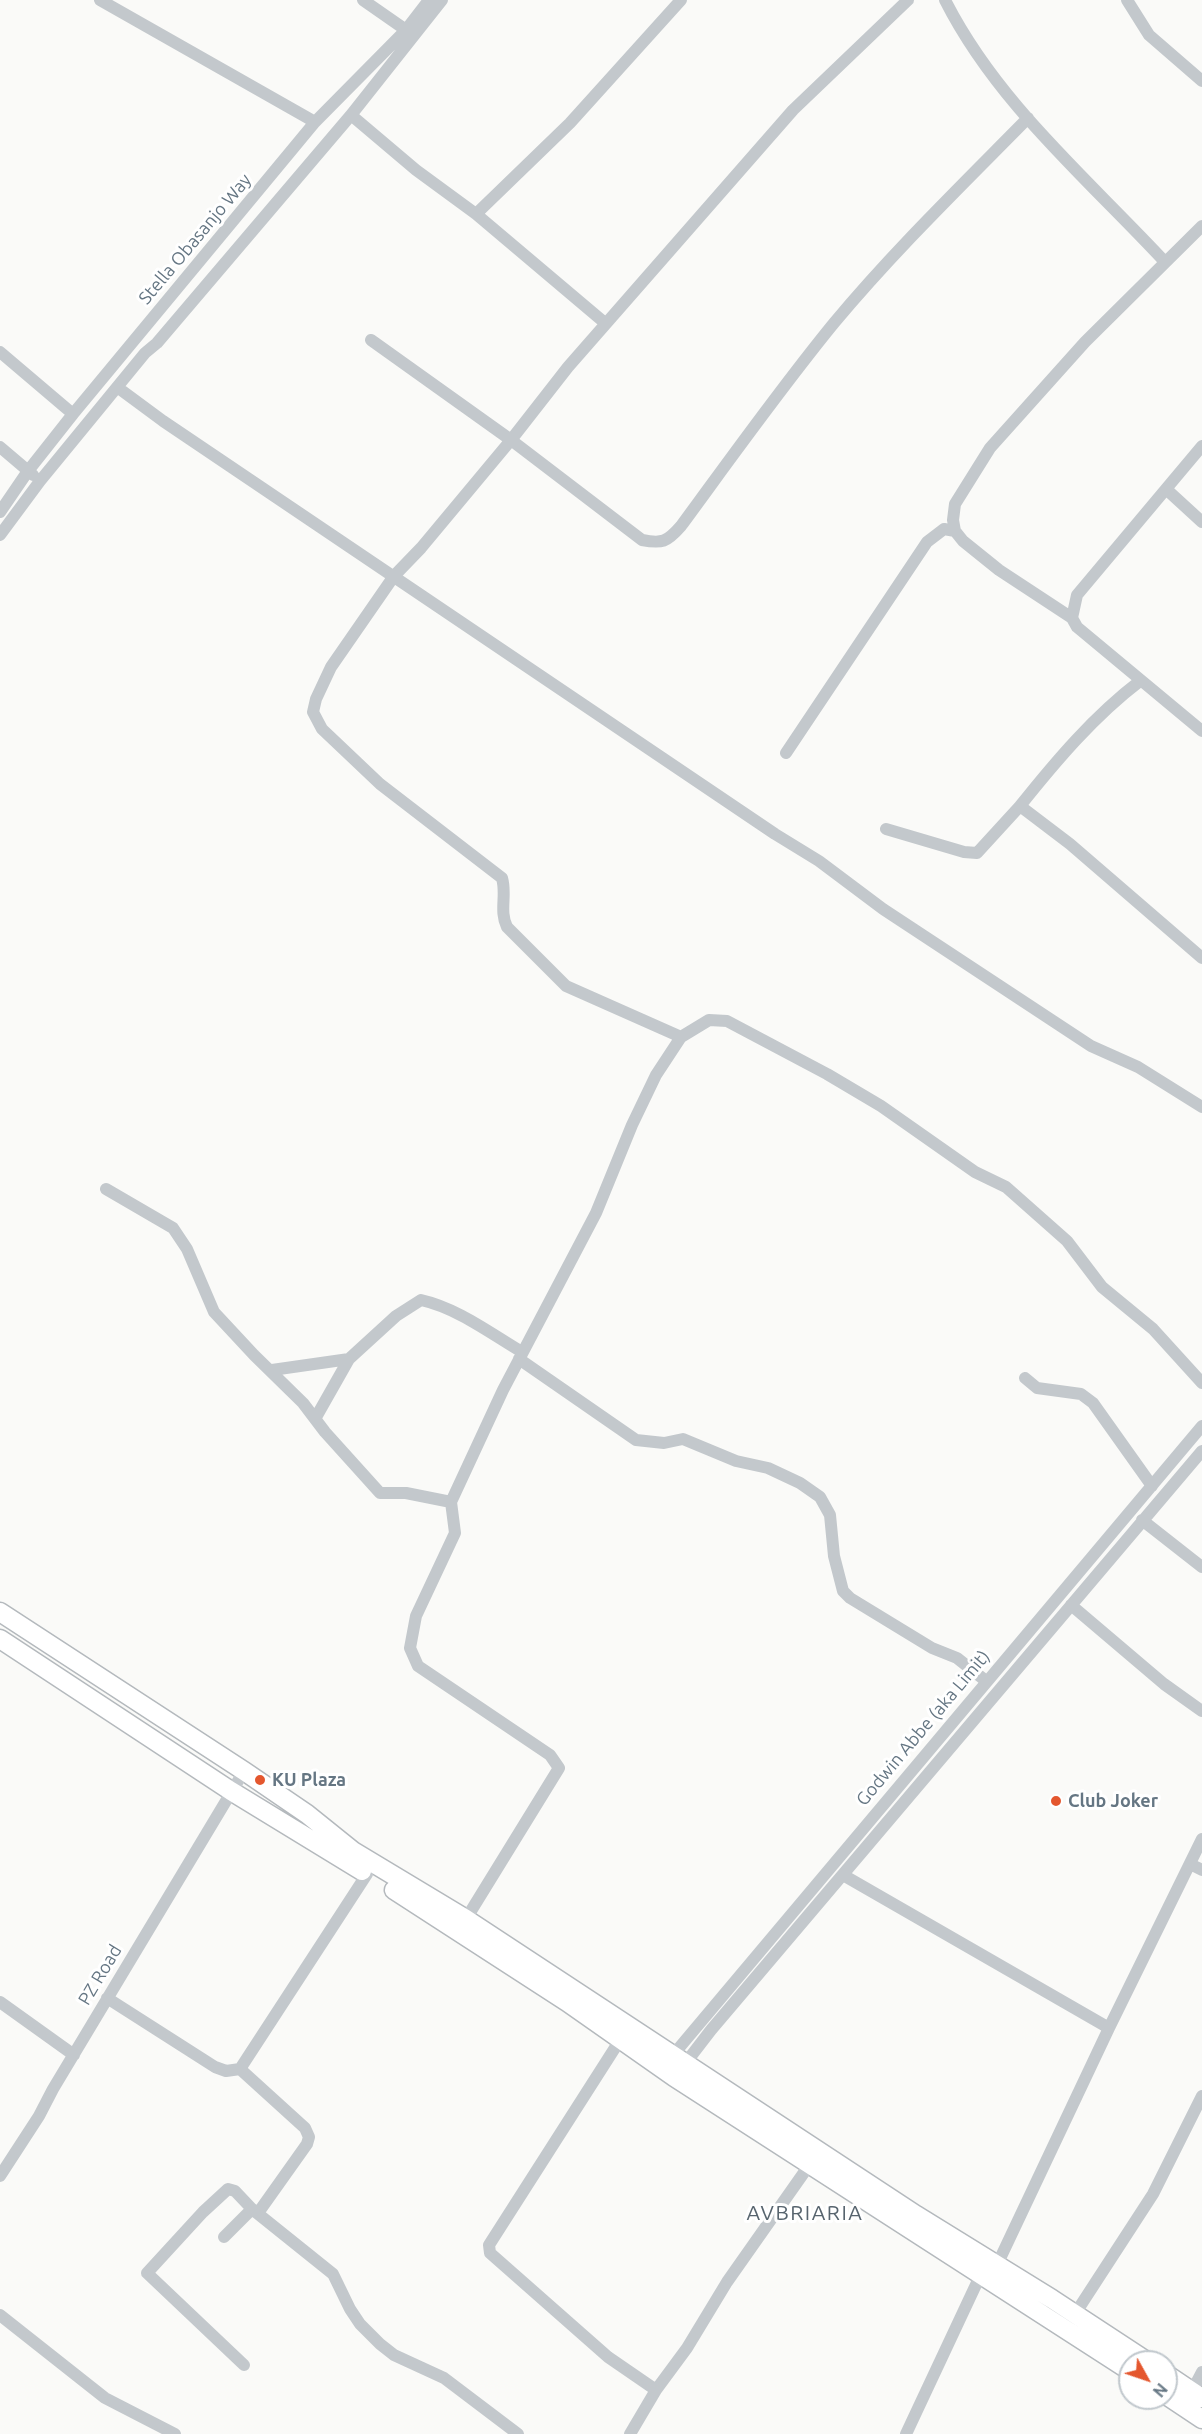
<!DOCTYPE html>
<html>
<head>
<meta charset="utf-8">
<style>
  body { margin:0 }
  #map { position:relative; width:1202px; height:2434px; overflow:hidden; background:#fafaf8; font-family:Ubuntu,sans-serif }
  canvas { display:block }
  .north { position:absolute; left:1118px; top:2350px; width:60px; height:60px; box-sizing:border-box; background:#fff; border:2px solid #c1c8cd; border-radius:50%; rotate:130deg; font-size:16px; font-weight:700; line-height:24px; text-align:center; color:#657683 }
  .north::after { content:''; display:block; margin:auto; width:21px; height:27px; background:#e4572e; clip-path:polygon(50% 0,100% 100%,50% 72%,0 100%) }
</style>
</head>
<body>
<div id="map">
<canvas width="1202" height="2434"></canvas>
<div class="north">N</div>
</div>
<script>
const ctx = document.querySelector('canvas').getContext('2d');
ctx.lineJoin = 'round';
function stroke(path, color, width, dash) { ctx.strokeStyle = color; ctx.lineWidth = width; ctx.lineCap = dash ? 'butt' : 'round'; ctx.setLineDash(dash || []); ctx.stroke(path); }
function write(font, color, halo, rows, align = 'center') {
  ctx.font = font + ' Ubuntu,sans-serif'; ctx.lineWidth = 6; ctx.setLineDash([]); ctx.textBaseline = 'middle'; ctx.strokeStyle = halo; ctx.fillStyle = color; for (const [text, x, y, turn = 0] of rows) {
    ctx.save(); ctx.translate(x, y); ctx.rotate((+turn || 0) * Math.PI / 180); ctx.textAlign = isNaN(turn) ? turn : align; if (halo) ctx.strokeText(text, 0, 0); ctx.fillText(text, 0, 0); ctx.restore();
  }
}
const highway = new Path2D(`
  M 0,1612 L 244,1771 L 307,1814 L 353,1851 L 466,1919 L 916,2215 L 1052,2299 L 1148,2362
  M 0,1639 L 231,1791 L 362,1871
  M 394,1890 L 567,2002 L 674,2077 L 1130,2371
  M 1166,2374 L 1202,2398
  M 1166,2395 L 1202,2419`);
stroke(highway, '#b4b9bd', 21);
stroke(new Path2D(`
  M 100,0 L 315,122
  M 363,0 L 406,30
  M 908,0 L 793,110 L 568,367 L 511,440 L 421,548 L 394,576 L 331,667 L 316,699 L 313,712 L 322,729 L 380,784 L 502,878 C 507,895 499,911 507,927 L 566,986 L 681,1037 L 709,1020 L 727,1021 L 827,1074 L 881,1106 L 975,1172 L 1006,1187 L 1067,1241 L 1102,1287 L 1153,1329 L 1202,1383
  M 945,0 C 997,103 1088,179 1165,262
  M 1127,0 L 1149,35 L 1202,81
  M 351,115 L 416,170 L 476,214 L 605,323
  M 476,214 L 570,123 L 681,0
  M 371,340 L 511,440 L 642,540 C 662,544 667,542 681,526 C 731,458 780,389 834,323 C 894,251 962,185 1028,118
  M 0,352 L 73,414
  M 117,387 L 163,421 L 775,834 L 819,861 L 883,909 L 1091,1046 L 1138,1067 L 1202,1107
  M 1202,446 L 1077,595 L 1072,618 L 1077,627 L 1202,731
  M 0,447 L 33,475
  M 1166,489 L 1202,522
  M 0,512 L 28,471 L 73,414 L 315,122 L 406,30 L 429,0
  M 0,535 L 40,481 L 145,353 L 157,343 L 351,115 L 442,0
  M 1072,618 L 999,570 L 963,541 L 955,531 L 953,520 L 955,504 L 990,448 L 1085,342 L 1202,226
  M 1140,681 C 1094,716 1056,761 1020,806 L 1070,844 L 1202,958
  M 786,753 L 927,542 L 944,529 L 955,531
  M 886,829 L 964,852 L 977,853 L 1020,806
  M 106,1189 L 173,1228 L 187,1249 L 214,1312 L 254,1355 L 303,1403 L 325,1432 L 380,1493 L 406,1493 L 451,1502
  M 519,1359 L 636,1440 L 664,1443 L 683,1439 L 736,1461 L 768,1468 L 800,1483 L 820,1497 L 830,1515 L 834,1556 L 843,1591 L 850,1598 L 932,1648 L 957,1658 L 986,1681
  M 272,1370 L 349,1359
  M 1025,1378 L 1037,1388 L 1081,1394 L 1093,1403 L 1152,1486
  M 315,1419 L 349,1359 L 396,1316 L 421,1300 C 457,1308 490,1333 522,1352
  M 1142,1520 L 1202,1567
  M 1071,1605 L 1164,1684 L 1202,1711
  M 1190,1864 L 1202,1870
  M 843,1875 L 1109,2028
  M 466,1919 L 559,1768 L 550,1755 L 418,1666 L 410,1648 L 416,1616 L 455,1533 L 451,1502 L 503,1390 L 596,1213 L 632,1125 L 656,1075 L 681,1037
  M 107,1998 L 215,2067 L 226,2071 L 240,2069 L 367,1874
  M 0,2002 L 74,2055
  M 620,2040 L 489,2245 L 490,2253 L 608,2357 L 656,2390
  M 668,2061 L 1202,1426
  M 240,2069 L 305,2128 L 309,2137 L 307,2144 L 258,2213
  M 681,2069 L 711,2030 L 1202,1451
  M 0,2176 L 39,2116 L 53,2089 L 244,1771
  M 224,2237 L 252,2209
  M 997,2265 L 1109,2028 L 1202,1839
  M 1075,2314 L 1153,2194 L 1202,2096
  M 0,2315 L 105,2398 L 175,2434
  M 244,2365 L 147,2273 L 203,2212 L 228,2189 L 235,2191 L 252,2209 L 333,2274 L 350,2309 L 360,2324 L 380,2344 L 394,2355 L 444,2378 L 518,2434
  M 1192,2391 L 1202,2372
  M 630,2434 L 656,2390 L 687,2348 L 727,2282 L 810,2164
  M 906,2434 L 981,2274`), '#c3c8cc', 12);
stroke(highway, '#fff', 18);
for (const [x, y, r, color] of [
  [260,1780,6,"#e4572e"],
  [1056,1801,6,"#e4572e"]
]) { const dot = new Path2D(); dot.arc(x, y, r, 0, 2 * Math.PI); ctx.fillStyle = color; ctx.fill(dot); stroke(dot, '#fff', 2); }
write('18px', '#657683', '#fff', [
  ["Stella Obasanjo Way",195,239,-50],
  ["Godwin Abbe (aka Limit)",923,1728,-50],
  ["PZ Road",100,1975,-59]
]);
write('bold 18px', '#657683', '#fff', [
  ["KU Plaza",272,1780],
  ["Club Joker",1068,1801]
], 'left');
ctx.letterSpacing = '1.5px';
write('21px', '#57646e', '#fff', [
  ["AVBRIARIA",805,2213]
]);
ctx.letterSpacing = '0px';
</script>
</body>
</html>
